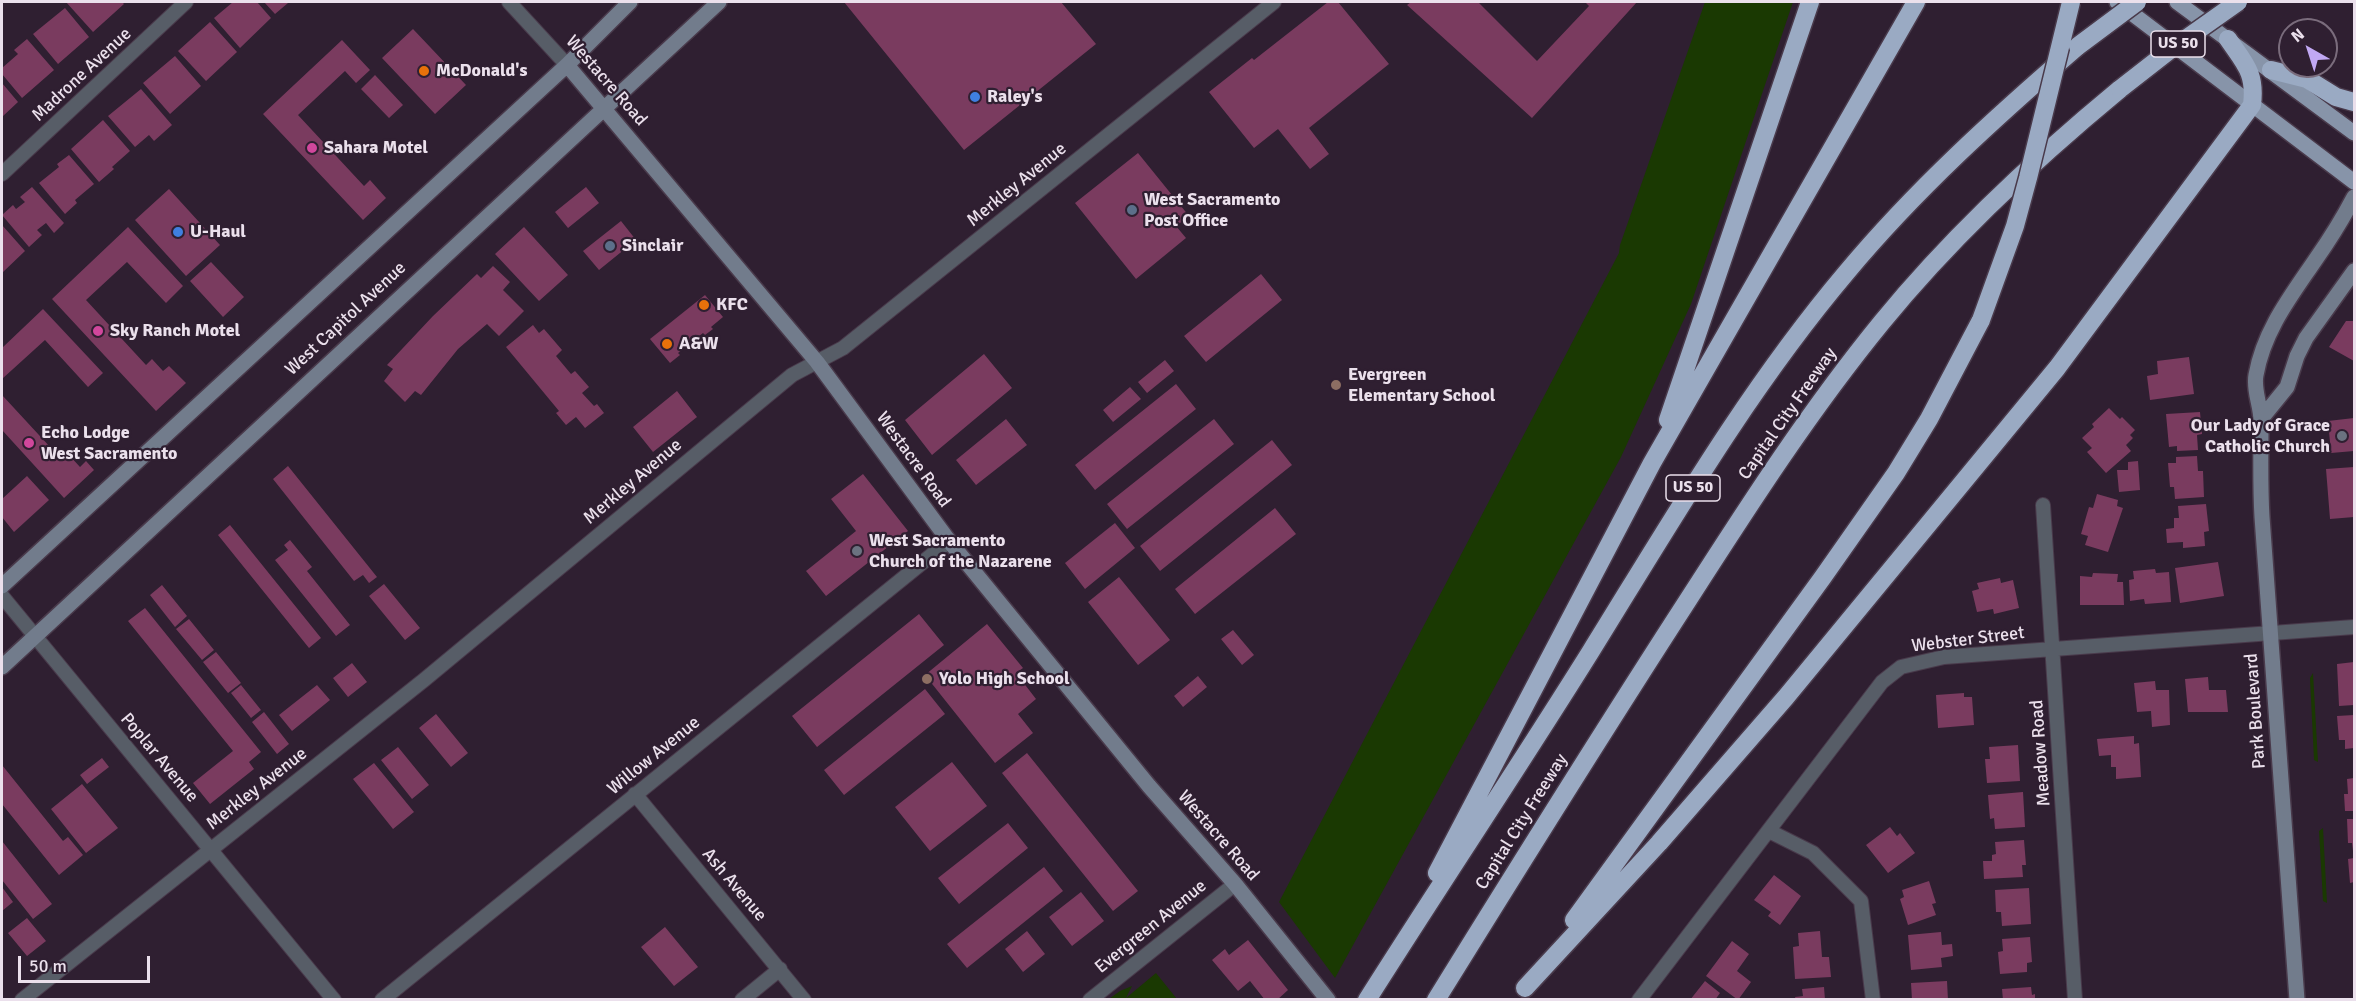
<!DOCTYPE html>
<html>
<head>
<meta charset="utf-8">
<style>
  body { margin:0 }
  #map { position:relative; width:2356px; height:1001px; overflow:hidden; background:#2f1f31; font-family:Signika,sans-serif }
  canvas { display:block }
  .frame { position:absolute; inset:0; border:3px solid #ebe0ec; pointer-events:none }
  .north { position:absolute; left:2278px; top:18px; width:60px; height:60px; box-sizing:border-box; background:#2f1f31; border:2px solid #7a6c7c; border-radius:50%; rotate:321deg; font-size:16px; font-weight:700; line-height:24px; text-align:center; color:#ebe0ec }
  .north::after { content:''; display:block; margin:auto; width:21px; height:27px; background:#c1a8f3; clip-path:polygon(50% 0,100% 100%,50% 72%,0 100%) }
  .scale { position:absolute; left:18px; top:956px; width:132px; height:27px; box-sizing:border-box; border:3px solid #ebe0ec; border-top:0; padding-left:8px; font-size:18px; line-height:21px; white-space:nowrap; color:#ebe0ec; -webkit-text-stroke:4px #2f1f31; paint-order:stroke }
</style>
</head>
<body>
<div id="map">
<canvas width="2356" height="1001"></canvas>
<div class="frame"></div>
<div class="north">N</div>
<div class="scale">50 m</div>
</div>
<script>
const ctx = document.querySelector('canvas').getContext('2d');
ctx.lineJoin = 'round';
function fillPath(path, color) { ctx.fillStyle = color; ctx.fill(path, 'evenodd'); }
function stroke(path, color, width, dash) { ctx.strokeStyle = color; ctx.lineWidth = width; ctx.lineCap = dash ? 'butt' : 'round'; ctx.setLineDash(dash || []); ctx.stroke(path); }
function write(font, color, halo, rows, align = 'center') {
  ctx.font = font + ' Signika,sans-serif'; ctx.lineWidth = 4.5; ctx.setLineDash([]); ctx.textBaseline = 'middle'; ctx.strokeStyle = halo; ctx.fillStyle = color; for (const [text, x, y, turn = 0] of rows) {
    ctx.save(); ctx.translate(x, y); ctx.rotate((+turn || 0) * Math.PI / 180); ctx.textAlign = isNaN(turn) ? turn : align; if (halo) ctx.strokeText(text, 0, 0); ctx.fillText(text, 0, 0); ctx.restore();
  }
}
fillPath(new Path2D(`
  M 1705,2 L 1793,2 L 1691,304 L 1621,457 L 1335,978 L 1279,902 L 1619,253 L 1620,245 Z
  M 2313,673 L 2318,762 L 2314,760 L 2310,678 Z
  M 2323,828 L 2327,903 L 2323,901 L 2319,831 Z
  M 1156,973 L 1177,999 L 1109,999 L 1120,991 L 1132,986 L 1126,998 Z`), '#1a3902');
fillPath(new Path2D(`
  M 66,2 L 122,2 L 124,4 L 93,32 Z
  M 233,2 L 257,2 L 271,18 L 240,48 L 214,18 Z
  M 264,2 L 286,2 L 288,3 L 275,14 Z
  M 844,2 L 1061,2 L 1096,44 L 964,150 Z
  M 1328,2 L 1338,2 L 1389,64 L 1309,128 L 1329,154 L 1310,169 L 1278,129 L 1254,148 L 1209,92 L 1252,58 L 1254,60 Z
  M 1411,2 L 1478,2 L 1537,61 L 1589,6 L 1585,2 L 1637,2 L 1532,118 L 1407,5 Z
  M 65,8 L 89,37 L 58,64 L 33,34 Z
  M 210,22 L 237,52 L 206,81 L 178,51 Z
  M 413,29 L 466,85 L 435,114 L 382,58 Z
  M 27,39 L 54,70 L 22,98 L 2,74 L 2,68 L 18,54 L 14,50 Z
  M 342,40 L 370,70 L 356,83 L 345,71 L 298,115 L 364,186 L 370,180 L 386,198 L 363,220 L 263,114 Z
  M 175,56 L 201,86 L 170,114 L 143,83 Z
  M 375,75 L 403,105 L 389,118 L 361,89 Z
  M 2,83 L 18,102 L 2,117 Z
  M 141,89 L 172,125 L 154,141 L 149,135 L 135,147 L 108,116 Z
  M 103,120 L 130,151 L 112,167 L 114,169 L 99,182 L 71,149 Z
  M 1138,153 L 1189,216 L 1176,226 L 1186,238 L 1136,279 L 1075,203 Z
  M 69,155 L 94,184 L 75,200 L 77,203 L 65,214 L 39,183 L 59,167 L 57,164 Z
  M 32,187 L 64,223 L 54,233 L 46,223 L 37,230 L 42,235 L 29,247 L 2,215 L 13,205 L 16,209 L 25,202 L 20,197 Z
  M 586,187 L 599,203 L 568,228 L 555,212 Z
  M 169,189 L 220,245 L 186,276 L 135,220 Z
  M 621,221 L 636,240 L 599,270 L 583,251 Z
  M 2,225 L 25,251 L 2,273 Z
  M 128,227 L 183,286 L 166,303 L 127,262 L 86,300 L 146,365 L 152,359 L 163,371 L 169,366 L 186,383 L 156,411 L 52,299 Z
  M 524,227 L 568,275 L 539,301 L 495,254 Z
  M 211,262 L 244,297 L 223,317 L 190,281 Z
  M 493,266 L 510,282 L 503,290 L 524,311 L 499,336 L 487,324 L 458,349 L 421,395 L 415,391 L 405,402 L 384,381 L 393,369 L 387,365 L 433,316 L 477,274 L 481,278 Z
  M 1261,274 L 1282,300 L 1206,362 L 1184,336 Z
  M 705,295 L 723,317 L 711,327 L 713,329 L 705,335 L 703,333 L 678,353 L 680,355 L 670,363 L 650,339 Z
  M 43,309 L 103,373 L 88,387 L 45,340 L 2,379 L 2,348 Z
  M 2346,321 L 2354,321 L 2354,361 L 2329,347 Z
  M 533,325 L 539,333 L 544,329 L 562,350 L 556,356 L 571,374 L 575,371 L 589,387 L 582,393 L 594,406 L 597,404 L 604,413 L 585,428 L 576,417 L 566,425 L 556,413 L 559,411 L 506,347 Z
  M 984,354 L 1012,388 L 932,455 L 905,420 Z
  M 2189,357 L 2194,394 L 2150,400 L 2147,376 L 2158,374 L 2157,361 Z
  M 1165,360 L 1174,371 L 1147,393 L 1138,382 Z
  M 1176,384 L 1196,409 L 1095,490 L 1075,465 Z
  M 1130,387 L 1141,399 L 1113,422 L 1103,410 Z
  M 677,391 L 697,417 L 653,452 L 633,427 Z
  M 2,395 L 63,461 L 69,455 L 80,467 L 86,461 L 94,470 L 64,498 L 2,430 Z
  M 2109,408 L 2120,419 L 2122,417 L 2135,430 L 2130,435 L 2133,438 L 2126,445 L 2131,451 L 2106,473 L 2087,452 L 2092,448 L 2082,438 L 2094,427 L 2092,424 Z
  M 2200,412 L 2202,434 L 2197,435 L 2198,450 L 2177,451 L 2177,446 L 2169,447 L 2166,414 Z
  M 2354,418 L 2354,451 L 2331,453 L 2328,421 Z
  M 1006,419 L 1027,445 L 976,485 L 956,460 Z
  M 1214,419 L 1234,444 L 1127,529 L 1107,504 Z
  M 1272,440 L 1292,465 L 1160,571 L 1140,546 Z
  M 2197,456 L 2198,471 L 2203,471 L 2204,497 L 2175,499 L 2174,487 L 2170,487 L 2168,463 L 2176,463 L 2176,457 Z
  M 2138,461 L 2140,490 L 2119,492 L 2117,470 L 2128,470 L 2128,462 Z
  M 288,466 L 377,577 L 369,583 L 363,575 L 354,581 L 273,479 Z
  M 2354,467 L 2354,517 L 2330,519 L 2326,469 Z
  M 863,474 L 908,531 L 826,596 L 806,571 L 856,531 L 831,499 Z
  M 27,476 L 49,500 L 14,532 L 2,517 L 2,499 Z
  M 2097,494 L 2118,500 L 2117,506 L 2123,508 L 2108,552 L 2085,545 L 2088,536 L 2081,534 L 2089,507 L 2093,508 Z
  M 2206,504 L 2209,531 L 2204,532 L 2205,546 L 2183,548 L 2183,542 L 2167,543 L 2166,529 L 2174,528 L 2174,518 L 2179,518 L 2178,506 Z
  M 1275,508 L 1296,534 L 1195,614 L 1175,589 Z
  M 1115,523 L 1135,548 L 1085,589 L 1065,563 Z
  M 230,525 L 321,638 L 309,648 L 218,535 Z
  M 290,540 L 312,567 L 307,571 L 350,625 L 336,636 L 275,560 L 288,550 L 284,545 Z
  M 2218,562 L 2224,596 L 2180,603 L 2175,568 Z
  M 2155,569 L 2156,573 L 2169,572 L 2171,602 L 2145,604 L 2144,599 L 2130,601 L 2129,580 L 2134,579 L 2133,571 Z
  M 2093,573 L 2118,574 L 2117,582 L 2123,582 L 2124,605 L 2080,605 L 2080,576 L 2092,577 Z
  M 1119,577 L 1170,640 L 1138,665 L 1088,602 Z
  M 2000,578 L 2001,583 L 2013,580 L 2019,608 L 1994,614 L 1993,609 L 1977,612 L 1972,591 L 1979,589 L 1977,583 Z
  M 384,584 L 420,628 L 405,640 L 369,596 Z
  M 162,585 L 187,616 L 175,627 L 150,595 Z
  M 145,608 L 261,752 L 249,762 L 254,769 L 210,804 L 193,783 L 233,751 L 128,621 Z
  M 919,614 L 944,645 L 817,747 L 792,716 Z
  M 189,619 L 214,650 L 202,660 L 176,629 Z
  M 987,624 L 1023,668 L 1016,673 L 1036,699 L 1018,714 L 1033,733 L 995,763 L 925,675 Z
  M 1233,630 L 1254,655 L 1242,665 L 1221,639 Z
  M 216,652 L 241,683 L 228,693 L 203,662 Z
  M 2354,662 L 2354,705 L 2339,706 L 2337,664 Z
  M 352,663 L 367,682 L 348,697 L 333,678 Z
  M 1198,676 L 1207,687 L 1183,707 L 1174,696 Z
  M 2208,677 L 2209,690 L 2226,690 L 2228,712 L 2188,712 L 2185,679 Z
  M 2155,681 L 2156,690 L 2169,690 L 2170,725 L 2152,727 L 2151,711 L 2137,712 L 2134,683 Z
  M 241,685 L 261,710 L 251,718 L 231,693 Z
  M 317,685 L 330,700 L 292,731 L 279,715 Z
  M 925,689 L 945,714 L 844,795 L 824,770 Z
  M 1964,693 L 1964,697 L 1972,697 L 1974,725 L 1938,728 L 1936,695 Z
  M 264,712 L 289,744 L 277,754 L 252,722 Z
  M 436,714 L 468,753 L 451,767 L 419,728 Z
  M 2354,715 L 2354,748 L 2345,749 L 2345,740 L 2339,740 L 2337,716 Z
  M 2134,736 L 2134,744 L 2139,743 L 2141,777 L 2116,779 L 2116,767 L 2111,767 L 2111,755 L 2099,756 L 2097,739 Z
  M 2018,745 L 2020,781 L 1987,783 L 1985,759 L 1990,759 L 1989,747 Z
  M 398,747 L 429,785 L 412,799 L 381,760 Z
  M 1027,753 L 1138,891 L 1113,911 L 1002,773 Z
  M 102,758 L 109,767 L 87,784 L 80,775 Z
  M 952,762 L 987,806 L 930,851 L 895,807 Z
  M 374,763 L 414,812 L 393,829 L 353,779 Z
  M 2,765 L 63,841 L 68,837 L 83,855 L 59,875 L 2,804 Z
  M 2354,778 L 2354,811 L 2345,811 L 2344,794 L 2348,794 L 2347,779 Z
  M 82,784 L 118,828 L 86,853 L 51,809 Z
  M 2023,792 L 2025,827 L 1995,829 L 1994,818 L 1990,819 L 1988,795 Z
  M 2347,819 L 2354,819 L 2354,851 L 2353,851 L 2352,843 L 2348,843 Z
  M 1008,823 L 1028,848 L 959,904 L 938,878 Z
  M 1890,827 L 1897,836 L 1900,833 L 1915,853 L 1888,873 L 1866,845 Z
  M 2024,840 L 2026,865 L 2022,865 L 2023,877 L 1984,879 L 1983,861 L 1992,861 L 1992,855 L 1996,854 L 1995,842 Z
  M 2,841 L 52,904 L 33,919 L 2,880 Z
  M 2354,858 L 2354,882 L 2350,883 L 2348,859 Z
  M 1044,867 L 1063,891 L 967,968 L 947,944 Z
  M 1774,875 L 1801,896 L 1780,925 L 1768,916 L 1771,912 L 1754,900 Z
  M 1929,881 L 1936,903 L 1932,904 L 1936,915 L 1908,925 L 1900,899 L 1904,897 L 1902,890 Z
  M 2,887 L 13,902 L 2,911 Z
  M 2029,888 L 2031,924 L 2002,926 L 2001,912 L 1996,912 L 1995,890 Z
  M 1081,892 L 1104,921 L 1072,946 L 1049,917 Z
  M 27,918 L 46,941 L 27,956 L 8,933 Z
  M 665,927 L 698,967 L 674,986 L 641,947 Z
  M 1027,931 L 1045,954 L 1023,972 L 1005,949 Z
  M 1820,931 L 1822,957 L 1829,957 L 1831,977 L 1795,979 L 1793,947 L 1799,946 L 1798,933 Z
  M 1941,932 L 1942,945 L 1952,944 L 1953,956 L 1941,958 L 1942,967 L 1911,970 L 1908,935 Z
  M 2030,937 L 2032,962 L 2027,963 L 2027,972 L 2000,974 L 1998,952 L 2003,951 L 2002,939 Z
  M 1248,940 L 1288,990 L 1277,1000 L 1265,1000 L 1250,981 L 1238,991 L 1212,960 L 1225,949 L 1229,955 Z
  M 1732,941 L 1749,954 L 1737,971 L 1751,982 L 1738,1000 L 1706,976 Z
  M 1705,981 L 1720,993 L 1715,1000 L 1690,1000 Z
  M 1947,981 L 1948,1000 L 1912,1000 L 1911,983 Z
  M 1824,987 L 1825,1000 L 1796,1000 L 1795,997 L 1803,996 L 1802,989 Z
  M 2031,987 L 2032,995 L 2035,994 L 2035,1000 L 2003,1000 L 2002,989 Z`), '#7a3b5f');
const street = new Path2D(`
  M 509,2 L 567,65
  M 2,174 L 186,2
  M 2043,505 L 2075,1000
  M 2,596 L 334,1000
  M 635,794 L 804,1000
  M 1769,831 L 1813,853 L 1861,901 L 1873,1000
  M 22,1000 L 424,680 L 792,375 L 843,348 L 1274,2
  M 382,1000 L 949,541
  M 742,1000 L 780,969
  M 1090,1000 L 1235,884
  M 1639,1000 L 1882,682 L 1901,667 L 1944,657 L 2354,627`);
const secondary = new Path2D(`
  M 567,65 L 817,362 L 949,541 L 1149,786 L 1235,884 L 1328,1000
  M 2261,419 L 2287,387 L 2297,356 L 2306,338 L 2354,271
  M 2,586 L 567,65 L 630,2
  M 2,667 L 719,2
  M 2297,1000 L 2262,517 C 2260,484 2261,453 2261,421 C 2261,406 2253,390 2256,375 C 2264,330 2291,296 2316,259 C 2330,239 2343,218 2354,197`);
const primary = new Path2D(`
  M 2117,2 L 2354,182
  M 2177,2 L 2354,133`);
const highway = new Path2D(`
  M 2271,70 L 2307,79 L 2336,97 L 2354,102
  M 1668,420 L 1810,2
  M 1437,873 L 1652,463 L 1916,2
  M 1574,920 L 1823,577 L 1896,473 L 1929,419 L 1981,320
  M 1525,988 L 1659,843 L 1786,697 L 2057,368 L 2252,105 C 2256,73 2245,64 2228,39
  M 1367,1000 C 1441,883 1518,768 1591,651 C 1671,522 1748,389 1846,273 C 1916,189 1996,117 2078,46
  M 1436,1000 C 1519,866 1602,733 1688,600 C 1749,505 1810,410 1882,322 C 1953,235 2034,160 2120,89`);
stroke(street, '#493a4b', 16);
stroke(secondary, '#493a4b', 18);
stroke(primary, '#493a4b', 18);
stroke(highway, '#493a4b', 21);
stroke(street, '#575d67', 14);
stroke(secondary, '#727c8c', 15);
stroke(primary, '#8794a9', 15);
stroke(highway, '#9aaac3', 18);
const highwayBridge = new Path2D(`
  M 2078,46 L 2137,2
  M 2120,89 L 2170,50 L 2238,2
  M 1981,320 L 2015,226 L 2028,178 L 2071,2`);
stroke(highwayBridge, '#493a4b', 21, []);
stroke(highwayBridge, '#9aaac3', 18);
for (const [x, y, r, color] of [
  [424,71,6,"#e8710a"],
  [975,97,6,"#3f7fe0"],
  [312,148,6,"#d1479c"],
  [1132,210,6,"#5c6f8a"],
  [178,232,6,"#3f7fe0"],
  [610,246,6,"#5c6f8a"],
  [704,305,6,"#e8710a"],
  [98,331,6,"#d1479c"],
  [667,344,6,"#e8710a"],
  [1336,385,6,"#8d6e63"],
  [2342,436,6,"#6b7280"],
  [29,443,6,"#d1479c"],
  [857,551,6,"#6b7280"],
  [927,679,6,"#8d6e63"]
]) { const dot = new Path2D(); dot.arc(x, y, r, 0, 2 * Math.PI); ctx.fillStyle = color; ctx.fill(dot); stroke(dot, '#2f1f31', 2); }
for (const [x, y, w] of [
  [2178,44,54],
  [1693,488,54]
]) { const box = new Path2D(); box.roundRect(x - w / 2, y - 13, w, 26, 4.5); ctx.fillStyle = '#2f1f31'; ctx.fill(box); stroke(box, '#ebe0ec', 1.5); }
write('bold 16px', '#ebe0ec', null, [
  ["US 50",2178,44],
  ["US 50",1693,488]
]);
write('bold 18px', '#ebe0ec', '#2f1f31', [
  ["McDonald's",436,71],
  ["Raley's",987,97],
  ["Sahara Motel",324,148],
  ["West Sacramento",1144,200],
  ["Post Office",1144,221],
  ["U-Haul",190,232],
  ["Sinclair",622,246],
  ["KFC",716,305],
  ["Sky Ranch Motel",110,331],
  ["A&W",679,344],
  ["Evergreen",1348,375],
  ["Elementary School",1348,396],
  ["Our Lady of Grace",2330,426,"right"],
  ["Catholic Church",2330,447,"right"],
  ["Echo Lodge",41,433],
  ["West Sacramento",41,454],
  ["West Sacramento",869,541],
  ["Church of the Nazarene",869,562],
  ["Yolo High School",939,679]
], 'left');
write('18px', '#ebe0ec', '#2f1f31', [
  ["Madrone Avenue",82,75,-43],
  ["Westacre Road",606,81,49],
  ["Merkley Avenue",1017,185,-39],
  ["West Capitol Avenue",346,319,-43],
  ["Capital City Freeway",1788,414,-55],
  ["Westacre Road",913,460,54],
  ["Merkley Avenue",633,482,-40],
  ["Webster Street",1968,640,-7],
  ["Park Boulevard",2256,711,-94],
  ["Meadow Road",2041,753,-94],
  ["Willow Avenue",654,756,-39],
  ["Poplar Avenue",159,758,50],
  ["Merkley Avenue",257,789,-38],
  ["Capital City Freeway",1522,822,-58],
  ["Westacre Road",1218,836,49],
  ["Ash Avenue",734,885,50],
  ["Evergreen Avenue",1151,927,-39]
]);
</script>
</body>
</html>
